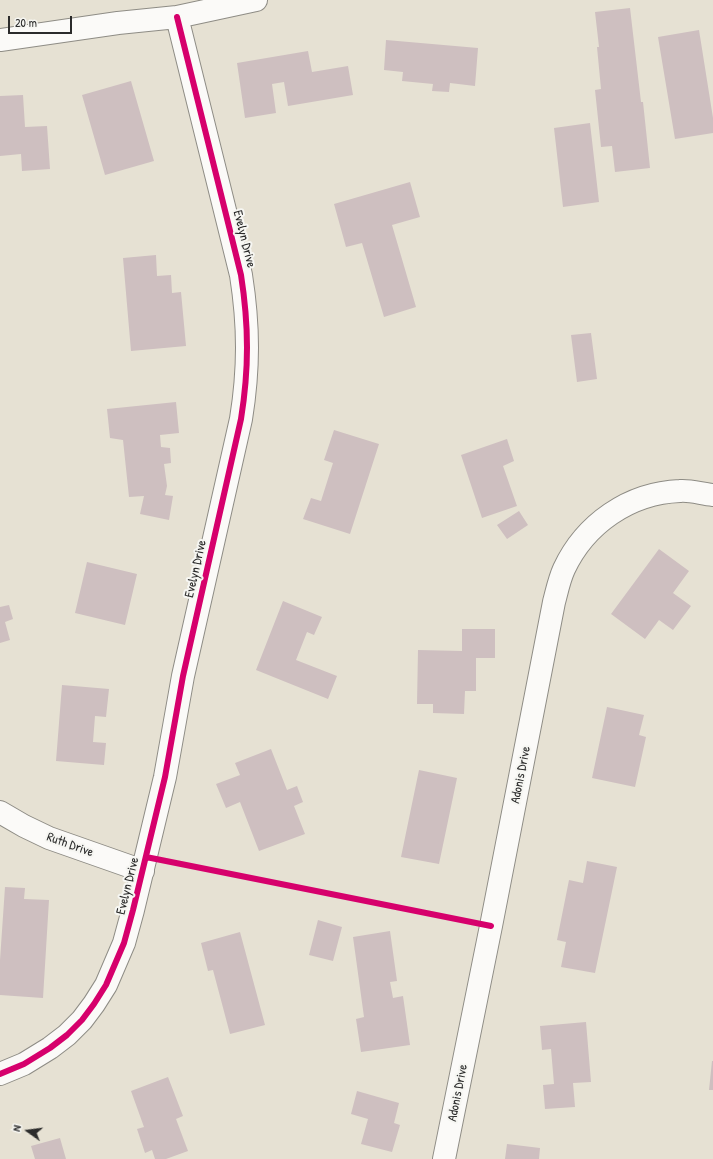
<!DOCTYPE html>
<html>
<head>
<meta charset="utf-8">
<style>
  body { margin:0 }
  #map { position:relative; width:713px; height:1159px; overflow:hidden; background:#e6e1d3; font-family:"Patrick Hand",sans-serif }
  canvas { display:block }
  .north { position:absolute; left:8px; top:1111px; width:40px; height:40px; -webkit-text-stroke:3px #f6f6f2; paint-order:stroke; rotate:284deg; font-size:11px; font-weight:700; line-height:16px; text-align:center; color:#2b2b2b }
  .north::after { content:''; display:block; margin:auto; width:14px; height:18px; background:#2b2b2b; clip-path:polygon(50% 0,100% 100%,50% 72%,0 100%) }
  .scale { position:absolute; left:8px; top:16px; width:64px; height:18px; box-sizing:border-box; border:2px solid #2b2b2b; border-top:0; padding-left:5px; font-size:12px; line-height:14px; white-space:nowrap; color:#2b2b2b; -webkit-text-stroke:3px #f6f6f2; paint-order:stroke }
</style>
</head>
<body>
<div id="map">
<canvas width="713" height="1159"></canvas>
<div class="north">N</div>
<div class="scale">20 m</div>
</div>
<script>
const ctx = document.querySelector('canvas').getContext('2d');
ctx.lineJoin = 'round';
function fillPath(path, color) { ctx.fillStyle = color; ctx.fill(path, 'evenodd'); }
function stroke(path, color, width, dash) { ctx.strokeStyle = color; ctx.lineWidth = width; ctx.lineCap = dash ? 'butt' : 'round'; ctx.setLineDash(dash || []); ctx.stroke(path); }
function write(font, color, halo, rows, align = 'center') {
  ctx.font = font + ' "Patrick Hand",sans-serif'; ctx.lineWidth = 4; ctx.setLineDash([]); ctx.textBaseline = 'middle'; ctx.strokeStyle = halo; ctx.fillStyle = color; for (const [text, x, y, turn = 0] of rows) {
    ctx.save(); ctx.translate(x, y); ctx.rotate((+turn || 0) * Math.PI / 180); ctx.textAlign = isNaN(turn) ? turn : align; if (halo) ctx.strokeText(text, 0, 0); ctx.fillText(text, 0, 0); ctx.restore();
  }
}
fillPath(new Path2D(`
  M 630,8 L 641,102 L 643,102 L 650,168 L 615,172 L 612,146 L 601,147 L 595,90 L 601,89 L 597,47 L 599,47 L 595,12 Z
  M 699,30 L 713,118 L 713,133 L 675,139 L 658,37 Z
  M 386,40 L 478,48 L 475,86 L 450,83 L 449,92 L 432,91 L 433,84 L 402,81 L 403,72 L 384,70 Z
  M 308,51 L 312,72 L 348,66 L 353,95 L 288,106 L 284,82 L 272,84 L 276,113 L 245,118 L 237,63 Z
  M 131,81 L 154,161 L 105,175 L 82,95 Z
  M 23,95 L 25,127 L 47,126 L 50,169 L 22,171 L 21,154 L 0,156 L 0,96 Z
  M 590,123 L 599,202 L 563,207 L 554,128 Z
  M 410,182 L 420,217 L 392,225 L 416,307 L 384,317 L 362,243 L 346,247 L 334,204 Z
  M 156,255 L 157,276 L 171,275 L 172,293 L 181,292 L 186,346 L 131,351 L 123,258 Z
  M 591,333 L 597,379 L 577,382 L 571,335 Z
  M 176,402 L 179,433 L 160,435 L 161,447 L 170,448 L 171,463 L 164,464 L 167,486 L 165,495 L 173,496 L 169,520 L 140,514 L 144,496 L 129,497 L 123,440 L 110,438 L 107,409 Z
  M 334,430 L 379,444 L 350,534 L 303,519 L 311,498 L 321,501 L 333,463 L 324,460 Z
  M 507,439 L 514,461 L 503,466 L 517,506 L 482,518 L 461,455 Z
  M 519,511 L 528,525 L 507,539 L 497,525 Z
  M 659,549 L 689,571 L 673,593 L 691,606 L 673,630 L 659,620 L 645,639 L 611,614 Z
  M 87,562 L 137,574 L 125,625 L 75,613 Z
  M 283,601 L 322,617 L 314,635 L 307,632 L 296,660 L 337,676 L 328,699 L 256,670 Z
  M 9,605 L 13,619 L 5,622 L 10,640 L 0,643 L 0,607 Z
  M 462,629 L 495,629 L 495,658 L 476,658 L 476,691 L 465,691 L 464,714 L 433,713 L 433,704 L 417,704 L 418,650 L 462,651 Z
  M 62,685 L 109,689 L 106,717 L 95,716 L 93,742 L 106,743 L 104,765 L 56,761 Z
  M 607,707 L 644,715 L 639,735 L 646,737 L 635,787 L 592,778 Z
  M 271,749 L 287,790 L 297,786 L 303,802 L 294,806 L 305,834 L 259,851 L 240,802 L 226,808 L 216,784 L 240,775 L 235,763 Z
  M 419,770 L 457,778 L 439,864 L 401,857 Z
  M 587,861 L 617,867 L 595,973 L 561,967 L 566,942 L 557,940 L 569,880 L 583,883 Z
  M 5,887 L 25,888 L 24,899 L 49,900 L 43,998 L 0,995 L 0,960 Z
  M 318,920 L 342,927 L 333,961 L 309,955 Z
  M 390,931 L 397,981 L 390,982 L 393,998 L 403,996 L 410,1045 L 361,1052 L 356,1019 L 364,1017 L 353,937 Z
  M 240,932 L 265,1025 L 230,1034 L 213,970 L 208,971 L 201,943 Z
  M 586,1022 L 591,1082 L 573,1083 L 575,1107 L 545,1109 L 543,1085 L 554,1084 L 551,1049 L 542,1050 L 540,1026 Z
  M 712,1061 L 713,1061 L 713,1090 L 709,1090 Z
  M 168,1077 L 183,1116 L 176,1119 L 188,1151 L 166,1159 L 155,1159 L 152,1150 L 145,1153 L 137,1129 L 144,1127 L 131,1091 Z
  M 357,1091 L 399,1103 L 394,1123 L 400,1125 L 392,1152 L 361,1144 L 368,1119 L 351,1114 Z
  M 60,1138 L 66,1159 L 35,1159 L 31,1146 Z
  M 507,1144 L 540,1148 L 539,1159 L 505,1159 Z`), '#cebfc0');
const minor = new Path2D(`
  M 0,40 L 118,23 L 177,17 L 256,0
  M 0,812 L 24,826 L 49,838 L 143,871
  M 0,1074 L 24,1064 L 50,1048 L 67,1035 L 82,1020 L 94,1004 L 106,985 L 124,943 L 133,910 L 165,777 L 183,676 L 241,419 C 249,369 249,326 241,275 L 177,17
  M 444,1159 L 491,926 L 554,602 C 557,591 559,580 564,569 C 585,524 629,493 680,491 C 690,490 702,494 713,495`);
stroke(minor, '#8e8c85', 24);
stroke(minor, '#fbfaf8', 22);
stroke(new Path2D(`
  M 146,857 L 491,926
  M 0,1074 L 24,1064 L 50,1048 L 67,1035 L 82,1020 L 94,1004 L 106,985 L 124,943 L 133,910 L 165,777 L 183,676 L 241,419 C 249,369 249,326 241,275 L 177,17`), '#d6006c', 6);
write('13px', '#2b2b2b', '#f6f6f2', [
  ["Evelyn Drive",244,239,76],
  ["Evelyn Drive",196,569,-77],
  ["Adonis Drive",521,775,-79],
  ["Ruth Drive",70,845,20],
  ["Evelyn Drive",128,886,-76],
  ["Adonis Drive",458,1093,-79]
]);
</script>
</body>
</html>
